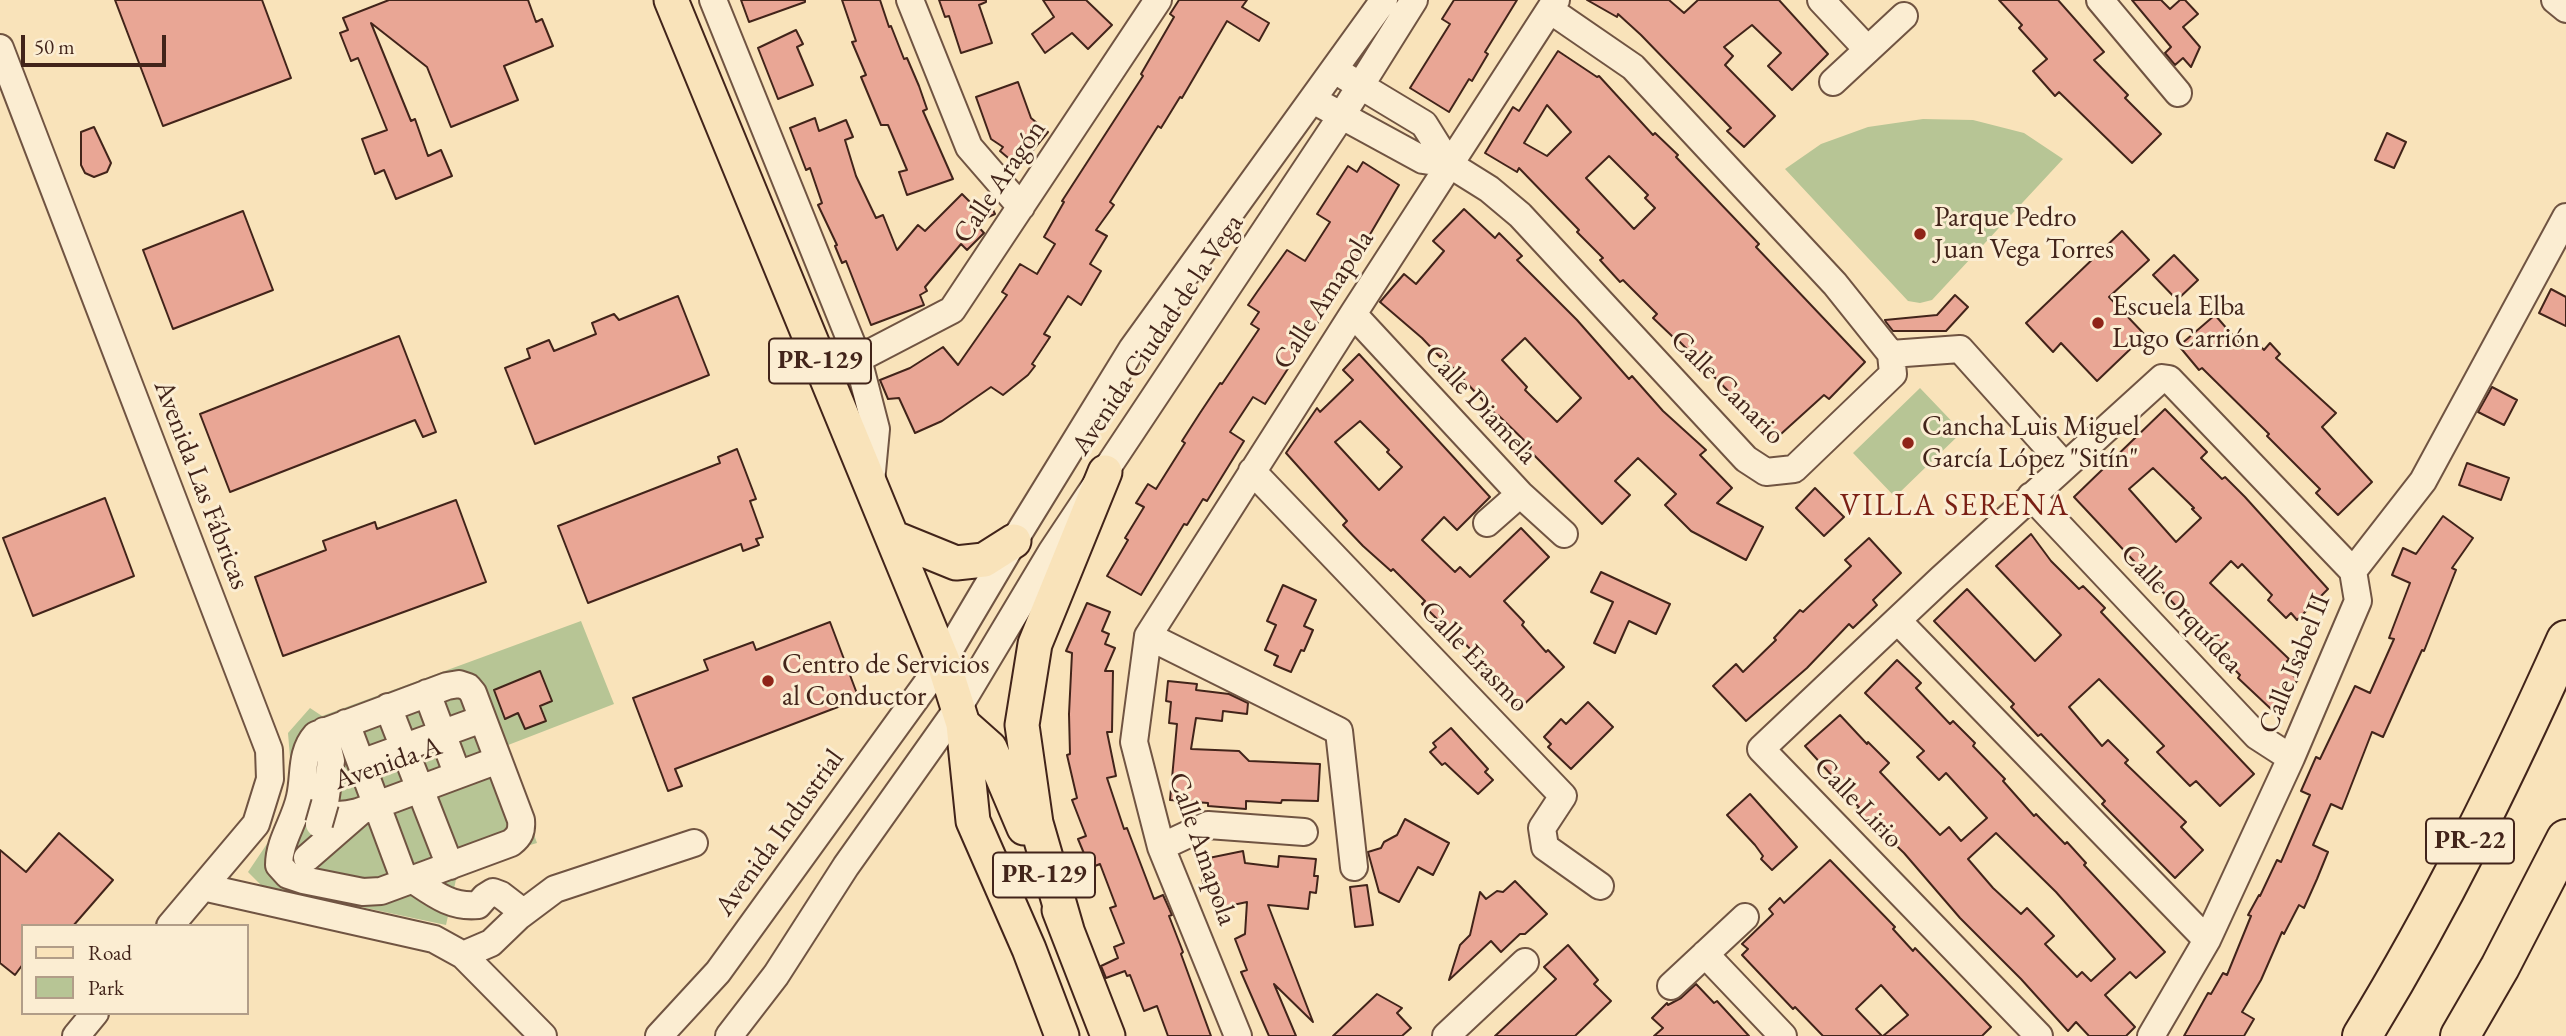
<!DOCTYPE html>
<html>
<head>
<meta charset="utf-8">
<style>
	body { margin:0 }
	#map { position:relative; width:2566px; height:1036px; overflow:hidden; background:#f9e3ba; font-family:"EB Garamond",serif }
	canvas { display:block }
	.legend { position:absolute; left:21px; top:924px; width:228px; height:91px; box-sizing:border-box; background:#fbedd2; border:2px solid #b19d88; margin:0; padding:9px 12px; list-style:none; font-size:21px; color:#42241a }
	.legend li { display:flex; align-items:center; gap:14px; height:35px }
	.legend b { width:35px; border:2px solid #b19d88 }
	.scale { position:absolute; left:21px; top:35px; width:145px; height:32px; box-sizing:border-box; border:4px solid #42241a; border-top:0; padding-left:9px; font-size:21px; line-height:24px; white-space:nowrap; color:#42241a; -webkit-text-stroke:5px #fbedd2; paint-order:stroke }
</style>
</head>
<body>
<div id="map">
<canvas width="2566" height="1036"></canvas>
<ul class="legend">
<li><b style="height:9px;background:#f9e3ba"></b>Road</li>
<li><b style="height:19px;background:#b7c595"></b>Park</li>
</ul>
<div class="scale">50 m</div>
</div>
<script>
const context = document.querySelector('canvas').getContext('2d');
context.lineJoin = 'round';
function paint(path, color) {
  context.fillStyle = color;
  context.fill(path, 'evenodd');
}
function stroke(path, color, width, dash) {
  context.strokeStyle = color;
  context.lineWidth = width;
  context.lineCap = dash ? 'butt' : 'round';
  context.setLineDash(dash || []);
  context.stroke(path);
}
function write(font, color, halo, rows, align = 'center') {
  context.font = font + ' "EB Garamond",serif';
  context.lineWidth = 6;
  context.setLineDash([]);
  context.textBaseline = 'middle';
  context.strokeStyle = halo;
  context.fillStyle = color;
  for (const [text, x, y, turn = 0] of rows) {
    context.save();
    context.translate(x, y);
    context.rotate((+turn || 0) * Math.PI / 180);
    context.textAlign = isNaN(turn) ? turn : align;
    if (halo) context.strokeText(text, 0, 0);
    context.fillText(text, 0, 0);
    context.restore();
  }
}
paint(new Path2D(`
	M1923,119L1973,120L2024,133L2063,159L1932,300L1920,303L1908,301L1785,169L1821,144L1868,127Z
	M1920,388L1962,432L1895,497L1853,453Z
	M581,621L614,704L503,747L537,843L459,866L446,925L262,886L248,872L277,829L292,782L288,733L310,708L322,716Z`), '#b7c595');
const building = new Path2D(`
	M115,0H262L291,78L163,126Z
	M389,0H528L536,22L542,19L553,46L504,66L518,100L451,127L427,67L371,23L411,121L415,119L428,156L441,150L452,176L396,199L384,170L375,174L362,139L387,130L358,58L351,61L340,33L348,30L343,18Z
	M741,0H805V2L749,22Z
	M842,0H880L889,27L891,26L904,59L907,58L919,86L927,109L923,111L953,179L907,195L899,172L907,170L888,125H881L861,77L866,75L852,42L856,41Z
	M939,0H986V2L979,5L992,43L961,53L949,16L945,17Z
	M1043,0H1086L1112,25L1088,49L1072,33L1045,53L1032,34L1054,17Z
	M1179,0H1247L1242,7L1269,23L1259,41L1227,21L1182,98L1180,97L1161,128L1158,126L1110,202L1114,205L1096,230L1107,236L1090,264L1101,271L1081,305L1068,296L1044,334L1050,337L1032,364L1035,366L1028,375L1003,395L991,387L942,421L915,433L899,398L888,399L880,380L910,368L943,347L958,365L1007,295L1002,292L1020,264L1037,274L1055,244L1044,237L1064,202L1062,201L1143,76L1141,74L1174,17L1170,14Z
	M1454,0H1517L1485,52L1488,54L1472,81L1469,79L1449,112L1410,88L1450,24L1442,19Z
	M1587,0H1669L1684,13L1698,0H1779L1828,54L1792,90L1768,66L1781,53L1752,25L1724,47L1733,56L1725,65L1775,116L1744,147L1727,131L1731,128L1641,35L1618,14L1617,17Z
	M1999,0H2058L2104,52L2094,60L2128,95L2125,98L2161,134L2132,163L2059,92L2055,96L2033,71L2047,59L2019,28L2022,25Z
	M2132,0H2161L2170,9L2180,0H2185L2198,14L2183,27L2200,47L2191,67L2183,58L2175,65L2165,53L2171,47Z
	M796,30L803,44L797,47L813,85L778,99L758,48Z
	M1558,51L1597,77L1599,76L1653,135L1655,133L1678,155L1676,157L1759,244L1756,247L1865,362L1829,399L1824,395L1771,443L1732,399L1734,397L1674,336L1673,337L1653,318L1657,314L1623,280L1620,282L1600,260L1603,258L1577,232L1579,230L1519,168L1517,172L1485,153L1513,107L1519,111ZM1547,105L1571,132L1547,156L1524,143ZM1609,156L1648,195L1645,198L1655,208L1634,229L1586,178Z
	M1018,82L1031,118L1048,132L1019,167L1000,151L1003,147L991,139L976,97Z
	M815,118L819,131L846,120L853,137L845,140L856,176L876,218L883,215L897,250L918,225L925,231L962,194L974,206L988,199L995,214L975,223L984,233L967,250L961,244L925,287L927,291L920,295L924,305L871,325L846,261L842,263L835,246L837,245L818,205L822,203L810,168L806,170L790,128Z
	M94,127L111,163L107,172L94,177L85,173L81,165V132Z
	M2387,133L2406,142L2394,168L2375,160Z
	M1363,162L1399,185L1345,277L1340,274L1320,306L1326,310L1265,404L1253,397L1230,432L1244,441L1207,501L1203,499L1187,525L1184,524L1141,595L1107,576L1128,540L1125,538L1144,507L1136,503L1148,484L1156,489L1185,443L1182,441L1200,413L1220,383L1222,384L1259,329L1251,324L1259,312L1248,305L1257,292L1287,250L1305,261L1330,222L1317,214L1348,166L1357,172Z
	M1464,209L1495,238L1499,233L1522,256L1517,260L1577,320L1629,379L1632,376L1663,411L1706,450L1700,455L1732,488L1717,503L1763,527L1746,560L1691,531L1665,505L1676,494L1638,458L1615,481L1630,495L1602,524L1529,450L1531,447L1498,415L1497,416L1442,356L1440,357L1422,338L1380,302L1404,274L1416,284L1444,251L1433,241ZM1525,338L1581,398L1557,422L1525,390L1527,387L1502,360Z
	M243,211L273,290L173,329L143,250Z
	M2122,231L2149,260L2109,297L2145,335L2097,381L2061,343L2053,352L2026,323Z
	M2174,255L2198,280L2177,300L2153,275Z
	M2551,289L2566,297V326L2539,313Z
	M1955,295L1968,307L1946,331H1893L1886,322L1885,320L1937,315Z
	M678,296L709,375L535,444L505,368L530,358L527,349L549,340L554,351L596,334L592,323L614,314L619,320Z
	M2215,315L2241,345L2250,336L2264,350L2270,343L2280,354L2276,358L2336,413L2322,427L2372,482L2338,515L2316,493L2320,489L2267,436L2269,434L2202,368L2199,370L2179,346Z
	M399,336L436,432L423,437L415,420L230,492L200,414Z
	M1359,354L1490,497L1457,530L1444,517L1422,540L1455,572L1460,567L1470,577L1521,528L1549,557L1504,601L1524,622L1522,625L1546,652L1548,650L1564,667L1519,709L1473,658L1476,655L1446,624L1444,626L1422,604L1425,601L1393,569L1391,571L1363,546L1343,525L1347,521L1286,453L1317,408L1320,412L1353,380L1343,370ZM1360,421L1389,450L1387,452L1402,467L1379,490L1335,442Z
	M2492,387L2517,400L2504,425L2478,412Z
	M2165,409L2207,452L2201,458L2222,479L2225,477L2245,497L2328,589L2297,620L2291,613L2286,618L2268,600L2272,595L2242,564L2238,568L2231,561L2210,583L2289,659L2283,666L2298,680L2271,709L2238,678L2240,675L2216,651L2219,648L2190,621L2074,497ZM2153,468L2194,508L2192,509L2201,518L2176,542L2129,489Z
	M737,449L756,499L750,501L763,537L756,539L759,545L743,551L741,544L588,603L558,526L720,463L718,457Z
	M2467,463L2509,478L2501,500L2459,485Z
	M1815,488L1844,517L1824,536L1796,508Z
	M105,498L134,576L33,616L3,538Z
	M456,500L486,582L283,656L255,577L326,550L323,541L375,522L377,529Z
	M2443,516L2473,538L2452,568L2456,570L2424,651L2422,650L2383,737L2372,732L2342,809L2331,804L2313,845L2328,852L2317,879L2304,908L2299,905L2284,934L2282,932L2261,980L2242,1012L2254,1019L2244,1036H2184L2208,993L2211,994L2223,973L2227,975L2251,916L2248,915L2259,895L2260,896L2277,860L2281,862L2310,795L2301,791L2316,757L2320,759L2355,686L2370,693L2394,639L2389,638L2410,583L2392,575L2403,548L2416,554Z
	M2031,534L2051,561L2079,589L2083,586L2105,608L2101,612L2254,774L2220,806L2196,781L2190,786L2157,752L2164,746L2099,679L2069,707L2102,746L2108,740L2128,760L2125,763L2186,822L2181,827L2203,850L2175,878L2102,804L2105,801L2041,734L2038,736L2011,707L2014,704L1934,621L1967,589L2035,661L2061,635L1996,566Z
	M1869,538L1901,573L1873,600L1877,605L1853,628L1849,624L1807,668L1746,721L1713,686L1736,664L1743,672L1776,640L1774,638L1800,610L1803,612L1851,566L1845,560Z
	M1601,572L1670,604L1656,634L1629,621L1615,653L1594,643L1613,602L1591,592Z
	M1283,585L1316,600L1304,626L1313,630L1304,651L1301,650L1291,672L1274,665L1278,656L1265,650L1276,625L1267,621Z
	M1087,603L1110,612L1102,631L1109,634L1105,644L1115,648L1105,671H1113L1112,732H1107L1116,776L1107,778L1124,829L1127,828L1154,899L1163,895L1172,915L1169,916L1183,952L1181,954L1211,1036H1168L1157,1006L1144,1011L1130,975L1127,976L1125,971L1106,978L1101,966L1118,958L1114,947L1124,943L1110,908L1116,906L1100,864L1090,868L1078,839L1086,836L1072,800L1077,798L1067,755L1070,754L1069,714L1072,653L1066,651Z
	M830,622L859,699L675,769L682,786L668,791L633,698L708,670L704,660L753,642L756,650Z
	M1897,660L1921,683L1916,688L1950,724L1953,721L1975,743L1973,746L2005,779L2003,781L2034,816L2036,814L2065,844L2067,842L2086,863L2084,865L2165,952L2136,978L2130,972L2105,995L2135,1027L2126,1036H2089L2076,1022L2068,1031L2021,979L1960,918L1904,853L1876,826L1873,830L1855,811L1859,807L1831,780L1834,778L1805,746L1840,715L1867,744L1868,742L1889,763L1880,772L1940,835L1949,827L1961,841L1987,818L1946,773L1939,780L1917,757L1924,751L1865,693ZM1996,833L2056,892L2115,959L2091,981L2082,972L2077,977L2045,944L2054,936L2027,908L2021,914L1993,888L1968,859Z
	M540,671L552,701L540,706L546,721L525,729L518,713L505,719L494,690Z
	M1168,681L1197,684L1196,690L1229,694L1248,703L1247,714L1223,711L1222,721L1196,718L1191,749L1239,751L1249,761L1320,764L1318,801L1282,800L1281,803L1246,801V809L1208,806V803L1170,800L1177,724L1169,723L1171,702L1166,701Z
	M1588,702L1613,727L1571,769L1548,747L1551,744L1544,737L1561,719L1566,724Z
	M1451,728L1488,769L1485,772L1493,780L1478,794L1445,763L1442,765L1430,752L1436,747L1433,743Z
	M1750,794L1797,847L1772,870L1761,859L1763,856L1755,845L1727,815Z
	M1405,819L1449,843L1433,875L1418,867L1399,902L1379,892L1368,852L1381,848L1384,842L1397,835Z
	M59,833L113,880L73,926H23V964L15,975L0,963V850L26,872Z
	M1243,851L1245,863L1278,867L1279,856L1316,859L1314,876H1318L1316,893L1310,892L1308,909L1268,905L1313,1022L1274,984L1296,1036H1269L1241,972L1247,970L1235,939L1245,934L1247,902L1219,908L1214,881L1203,883L1199,860Z
	M1830,860L1895,927L1893,929L1913,951L1915,948L1991,1027L1982,1036H1883L1908,1015L1881,985L1856,1009L1882,1036H1823L1795,1007L1793,1009L1742,955L1748,949L1742,944L1773,914L1769,909L1780,898L1784,903Z
	M1515,881L1547,914L1525,934H1520L1501,952L1491,941L1449,980L1460,945L1470,935L1480,892L1486,899L1497,891L1503,892Z
	M1367,885L1373,925L1355,927L1350,887Z
	M1568,945L1598,980L1594,984L1611,1001L1575,1036H1495L1556,979L1544,967Z
	M1696,984L1714,1003L1717,1001L1749,1036H1654L1663,1028L1652,1018L1667,1003L1668,1005L1681,998Z
	M1377,994L1402,1008L1397,1013L1411,1028L1402,1036H1333Z`);
paint(building, '#e9a695');
stroke(building, '#42241a', 2);
const minor = new Path2D(`
	M713,0L858,359L876,429L871,482
	M910,0L969,147L1021,207
	M1821,0L1867,49
	M2100,0L2178,93
	M2555,0L2566,9
	M0,48L269,750L270,779L256,824L170,926
	M1346,77L1424,124L1449,164
	M1833,82L1904,16
	M1313,100L1423,160L1449,164L1489,189L1520,215L1746,459L1766,472L1794,469L1893,374L1891,354L1835,284L1633,67L1550,10
	M1353,314L1520,494L1564,534
	M1891,354L1960,349L2064,465
	M824,370L858,359L952,310L1158,0
	M1252,471L1563,796L1542,828L1545,847L1600,886
	M2031,496L2257,736L2291,758
	M1487,523L1520,494
	M1898,621L2207,940
	M1148,636L1339,731L1354,867
	M459,684L468,687L473,693L521,820C522,831 520,836 511,843L381,891L363,892L303,880L288,875L279,865C279,841 295,821 300,797C305,775 300,753 316,735L447,686Z
	M427,693L457,773
	M388,707L450,866
	M346,723L405,881
	M324,731L331,761L325,803
	M361,763L482,719
	M301,807C322,814 336,818 358,812L498,760
	M1161,847L1208,825L1304,832
	M307,858L361,811
	M412,879C433,893 451,908 478,905L485,897L493,892L501,895L523,912
	M203,887L434,939L463,955L543,1036
	M1705,954L1783,1036
	M463,955L491,943L519,916L555,889L694,843
	M1671,986L1745,917
	M76,1036L95,1013
	M659,1036L718,972L943,661L1014,541L1132,349L1384,0
	M729,1036L776,975L846,866L958,708L1052,551L1342,115L1414,0
	M1238,1036L1161,847L1134,742L1148,636L1353,314L1556,0
	M1446,1036L1525,962
	M2039,1036L1761,749L1941,579L2162,378L2169,379L2353,571
	M2151,1036L2207,940L2291,758L2358,601L2353,571L2423,481L2566,217`);
const major = new Path2D(`
	M671,0L943,661L963,724L973,821L1029,949L1062,1036
	M892,537L956,563L984,560L1014,541
	M963,724L990,748L1024,828
	M1059,910L1108,1036
	M1067,930L1036,823L1022,725L1035,644L1105,472`);
const highway = new Path2D(`
	M2362,1036C2440,909 2505,776 2566,640
	M2460,1036L2500,967L2566,839`);
stroke(minor, '#705442', 30);
stroke(major, '#42241a', 37);
stroke(highway, '#42241a', 42);
stroke(minor, '#fbedd2', 26);
stroke(major, '#f9e3ba', 33);
stroke(highway, '#f9e3ba', 38);
const minorBridge = new Path2D(`
	M319,824L325,803`);
stroke(minorBridge, '#705442', 30, []);
stroke(minorBridge, '#fbedd2', 26);
for (const [x, y, r, color] of [
	[1920,234,7,"#8f2418"],
	[2098,323,7,"#8f2418"],
	[1908,443,7,"#8f2418"],
	[768,681,7,"#8f2418"]
]) {
  const dot = new Path2D();
  dot.arc(x, y, r, 0, 2 * Math.PI);
  context.fillStyle = color;
  context.fill(dot);
  stroke(dot, '#fbedd2', 2.5);
}
for (const [x, y, w] of [
	[820,361,102],
	[2470,841,88],
	[1044,875,102]
]) {
  const box = new Path2D();
  box.roundRect(x - w / 2, y - 22.5, w, 45, 5);
  context.fillStyle = '#fbedd2';
  context.fill(box);
  stroke(box, '#42241a', 2);
}
write('bold 26px', '#42241a', null, [
	["PR-129",820,361],
	["PR-22",2470,841],
	["PR-129",1044,875]
]);
write('28px', '#42241a', '#fbedd2', [
	["Calle Aragón",1000,182,-56],
	["Calle Amapola",1324,300,-57],
	["Avenida Ciudad de la Vega",1158,335,-56],
	["Calle Canario",1727,388,45],
	["Calle Diamela",1480,405,47],
	["Avenida Las Fábricas",201,485,69],
	["Calle Orquídea",2181,609,47],
	["Calle Erasmo",1474,657,46],
	["Calle Isabel II",2295,664,-68],
	["Avenida A",388,764,-19],
	["Calle Lirio",1858,803,46],
	["Avenida Industrial",780,833,-54],
	["Calle Amapola",1202,849,71]
]);
write('28px', '#42241a', '#fbedd2', [
	["Parque Pedro",1934,218],
	["Juan Vega Torres",1934,250],
	["Escuela Elba",2112,307],
	["Lugo Carrión",2112,339],
	["Cancha Luis Miguel",1922,427],
	["García López \"Sitín\"",1922,459],
	["Centro de Servicios",782,665],
	["al Conductor",782,697]
], 'left');
context.letterSpacing = '2px';
write('30px', '#7a1f14', '#fbedd2', [
	["VILLA SERENA",1955,507]
]);
context.letterSpacing = '0px';
</script>
</body>
</html>
